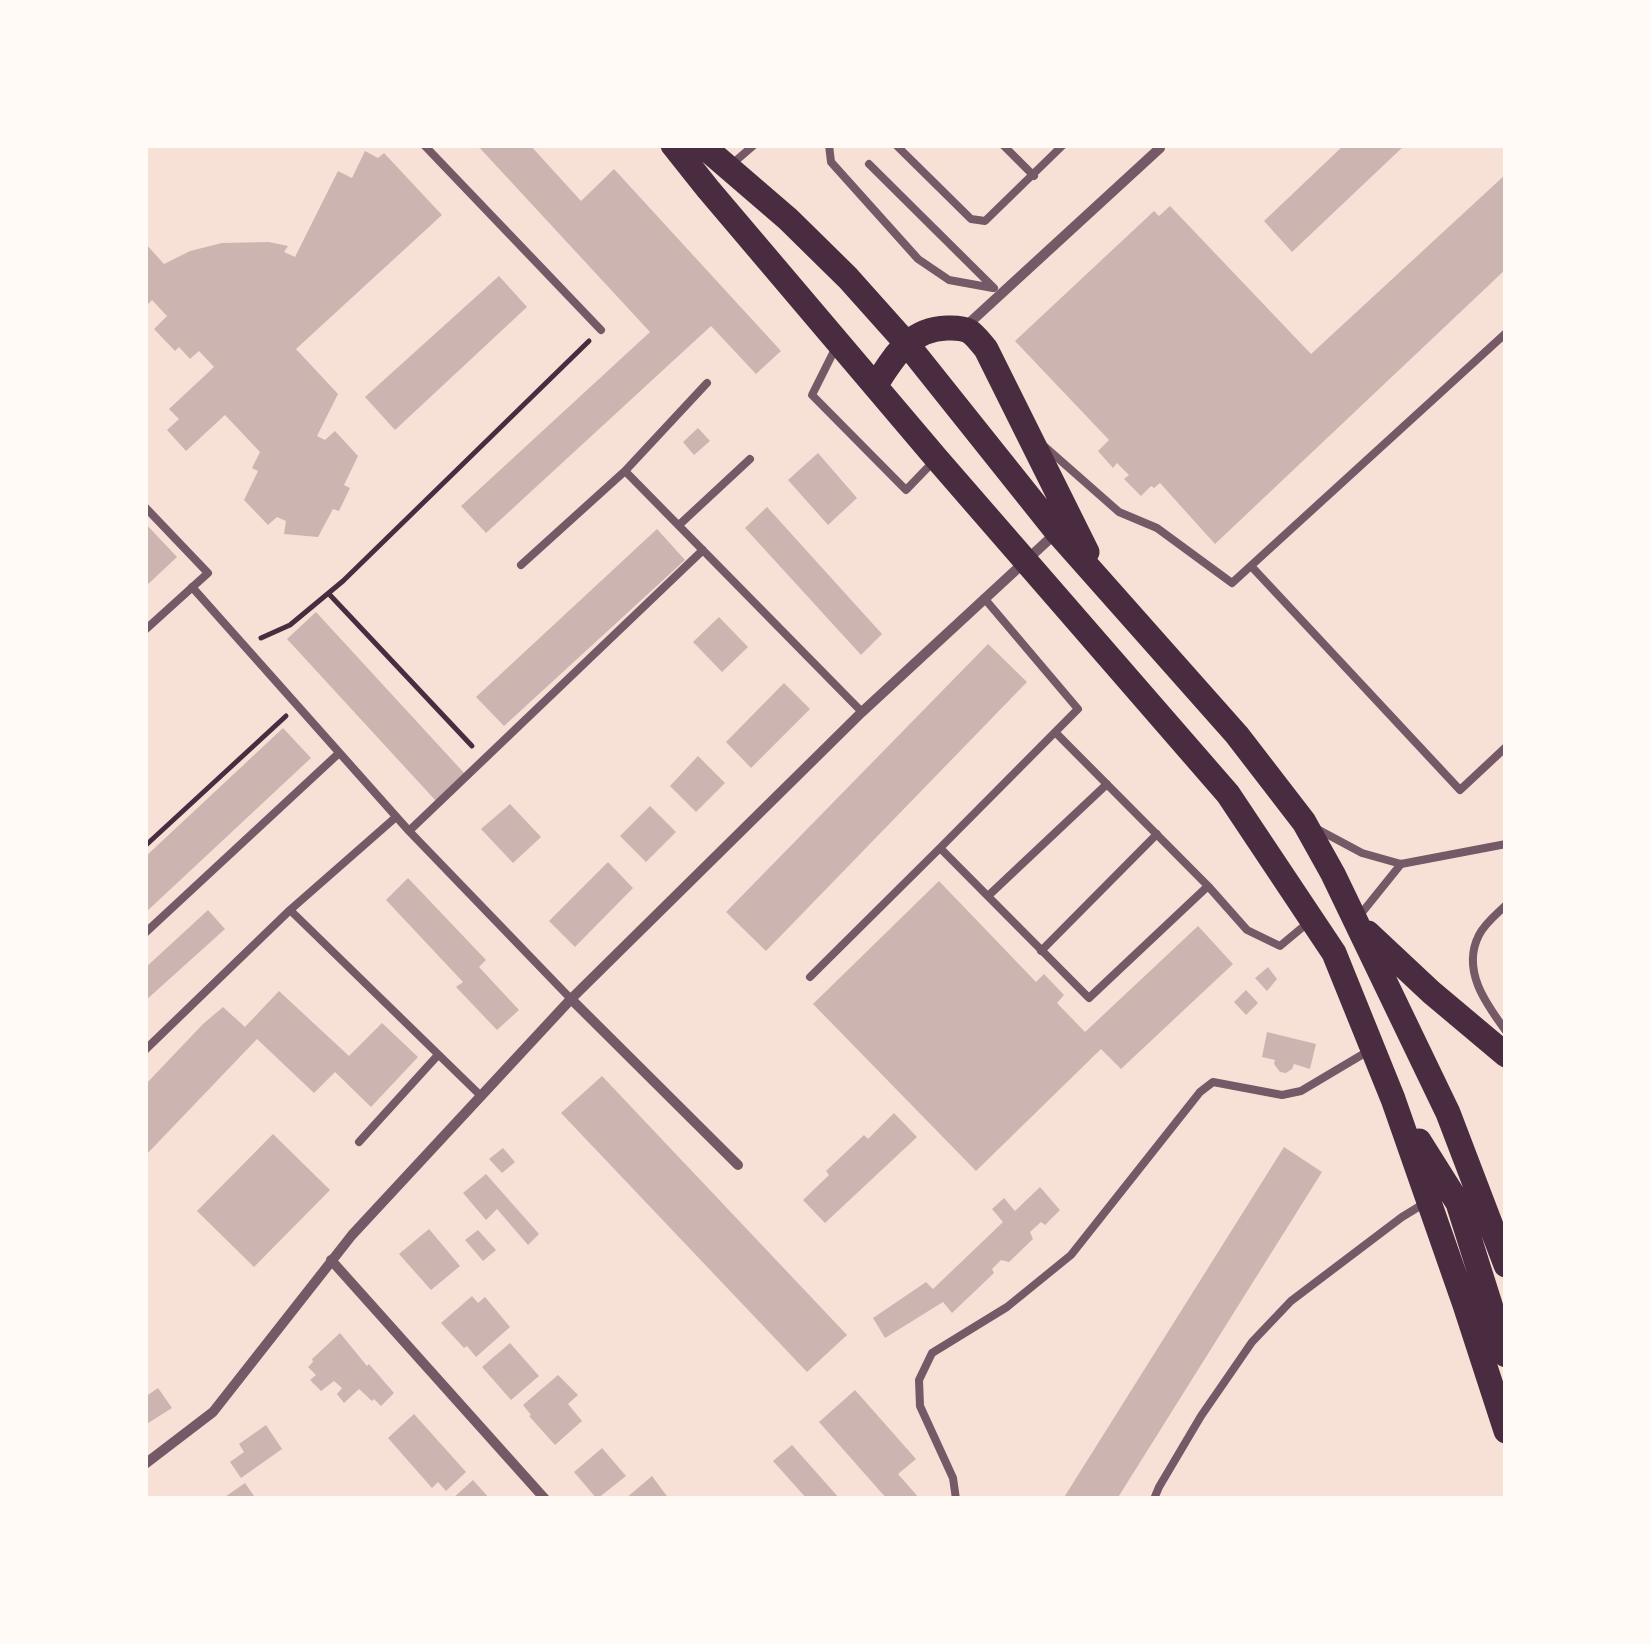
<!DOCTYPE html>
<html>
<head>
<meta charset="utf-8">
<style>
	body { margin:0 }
	#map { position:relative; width:1651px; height:1644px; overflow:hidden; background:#f7e1d7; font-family:Quicksand,sans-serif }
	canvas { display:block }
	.frame { position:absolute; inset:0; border:148px solid #fffaf5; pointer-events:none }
</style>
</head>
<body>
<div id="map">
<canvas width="1651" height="1644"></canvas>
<div class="frame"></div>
</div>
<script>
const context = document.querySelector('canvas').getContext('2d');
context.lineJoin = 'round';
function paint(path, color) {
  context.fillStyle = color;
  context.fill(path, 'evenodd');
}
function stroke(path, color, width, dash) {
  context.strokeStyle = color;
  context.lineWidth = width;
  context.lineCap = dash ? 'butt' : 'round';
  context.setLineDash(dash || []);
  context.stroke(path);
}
paint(new Path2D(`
	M477,145H530L581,201L614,169L781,351L756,374L711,326L486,533L461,506L650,332Z
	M1344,145H1405L1292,252L1264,221Z
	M365,151L378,158L384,153L442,215L296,349L338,394L317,436L325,440L335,431L358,456L344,485L350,488L339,511L333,509L318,537L284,534L286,521L277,517L268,525L244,500L258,471L252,468L260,452L225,415L186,451L167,430L179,419L169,409L214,367L199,351L190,359L179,347L175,351L154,329L167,316L152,300L145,307V243L164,264L190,251L222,243L269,242L288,246L284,252L295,257L338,171L352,178Z
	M1506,174V269L1215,544L1160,483L1154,488L1151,486L1141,496L1124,479L1129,475L1117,463L1113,468L1098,451L1109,440L1015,341L1154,211L1159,216L1170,206L1311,354Z
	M499,276L527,307L395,430L365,397Z
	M698,428L710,441L694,455L683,442Z
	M818,453L857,498L828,525L788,480Z
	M767,507L882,634L861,655L745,528Z
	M145,523L177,557L145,587Z
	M657,529L685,560L504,726L476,697Z
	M316,612L465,774L436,801L287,639Z
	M719,617L748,647L722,672L693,642Z
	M988,644L1027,682L766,951L726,912Z
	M784,683L810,709L751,768L726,742Z
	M283,728L311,758L145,913V857Z
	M698,756L725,783L696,812L670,786Z
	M510,804L541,837L513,863L481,829Z
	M650,806L676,832L646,862L620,836Z
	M608,862L633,888L575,947L549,921Z
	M408,878L486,960L479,967L519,1010L497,1030L456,987L463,982L386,900Z
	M939,881L1036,982L1044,974L1064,995L1057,1003L1085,1032L1198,926L1233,964L1121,1069L1101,1049L976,1171L813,1004Z
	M208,910L225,929L145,1001V968Z
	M1268,967L1277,979L1267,991L1255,978Z
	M1246,990L1258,1003L1246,1015L1234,1002Z
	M279,991L349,1056L382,1023L418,1057L371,1107L335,1072L314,1093L257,1039L145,1156V1085L203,1024L223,1007L245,1027Z
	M1267,1032L1316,1044L1310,1069L1294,1064L1292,1069L1286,1073L1280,1072L1274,1064L1275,1060L1262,1057Z
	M602,1076L847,1335L807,1372L561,1113Z
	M894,1113L917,1137L825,1223L803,1200L829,1175L826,1171L864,1135L868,1139Z
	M273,1134L330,1190L254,1267L197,1211Z
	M1284,1147L1322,1172L1117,1499H1063Z
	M503,1148L515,1162L502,1173L489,1159Z
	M486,1174L539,1234L528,1245L497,1209L486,1220L463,1193Z
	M1040,1187L1060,1210L1045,1225L1041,1222L1030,1232L1033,1239L1009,1262L1001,1260L992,1269L994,1273L952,1313L943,1302L885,1338L873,1318L926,1282L933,1289L1003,1222L992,1209L1004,1198L1015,1211Z
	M429,1229L460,1266L431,1290L399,1254Z
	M478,1230L496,1250L483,1261L465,1240Z
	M472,1296L478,1303L485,1297L510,1327L476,1357L467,1346L464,1348L441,1323Z
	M340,1333L367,1366L369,1364L394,1393L381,1406L374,1399L372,1401L359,1389L344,1403L337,1394L342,1388L334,1381L321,1391L310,1380L316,1375L308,1367L313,1362L312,1359Z
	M510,1343L539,1376L511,1400L482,1367Z
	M558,1375L578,1395L568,1404L582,1421L555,1445L529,1416L531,1415L523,1405Z
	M158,1388L172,1408L145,1425V1397Z
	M855,1390L916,1459L898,1474L920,1499H887L819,1422Z
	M414,1414L466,1472L446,1491L438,1482L432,1488L388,1438Z
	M266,1425L282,1449L241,1478L230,1462L244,1452L239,1444Z
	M792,1445L840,1499H807L773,1461Z
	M602,1448L626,1476L597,1499L574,1472Z
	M652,1476L669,1499H625Z
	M473,1480L490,1499H452Z
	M245,1483L256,1499H222Z`), '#ccb4b1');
stroke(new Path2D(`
	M329,594L472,746
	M261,638L290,625L343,581L589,341
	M145,846L286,716`), '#4a2c40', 5);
stroke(new Path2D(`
	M424,145L601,330
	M829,145L831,162L918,259L949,280L993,288
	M896,145L971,219L985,221L1063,145
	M1003,145L1034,176
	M732,164L754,145
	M869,164L994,288
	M836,347L812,395L906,490L933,462
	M1044,446L1119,512L1157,528L1232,583L1506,333
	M625,471L862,712
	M145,507L208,573L145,630
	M679,525L750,459
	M521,565L625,471L707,383
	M1251,566L1460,790L1506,747
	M192,587L409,831L571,999
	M984,598L1078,709L940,848L1089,998L1208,886
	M1055,732L1208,886L1247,930L1280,946L1310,921
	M1319,830L1362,853L1401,864L1506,844
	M409,831L703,550
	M988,896L1107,784
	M1506,905C1497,914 1485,923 1479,935C1461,970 1486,1004 1506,1031
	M290,910L481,1096
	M1360,915L1401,864
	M145,933L338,754
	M1041,951L1157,834
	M810,977L940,848
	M145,1050L290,910L396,817
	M359,1142L438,1055
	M956,1499L953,1478L920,1406L919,1380L932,1353L1007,1307L1071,1255L1200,1092L1213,1082L1282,1095L1301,1091L1370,1050
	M1154,1499L1159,1487L1201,1416L1252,1342L1291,1301L1402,1217L1425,1203`), '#755966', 8);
stroke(new Path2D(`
	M965,327L1160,148
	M571,999L738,1165
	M331,1260L545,1499
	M145,1464L213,1412L352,1235L571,999L862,712L1057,532`), '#755966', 10);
stroke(new Path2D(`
	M673,145L708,189L937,459L1228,794L1334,953L1393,1099L1465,1305L1506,1431
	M702,145L788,219L848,278L907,344L1057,532L1237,735L1304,822L1333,874L1448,1113L1506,1265
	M875,386C894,357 909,329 947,328C970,327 972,332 986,349L1087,552
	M1368,933L1431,992L1506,1055
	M1419,1141L1458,1203L1506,1355`), '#4a2c40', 25);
</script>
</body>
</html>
